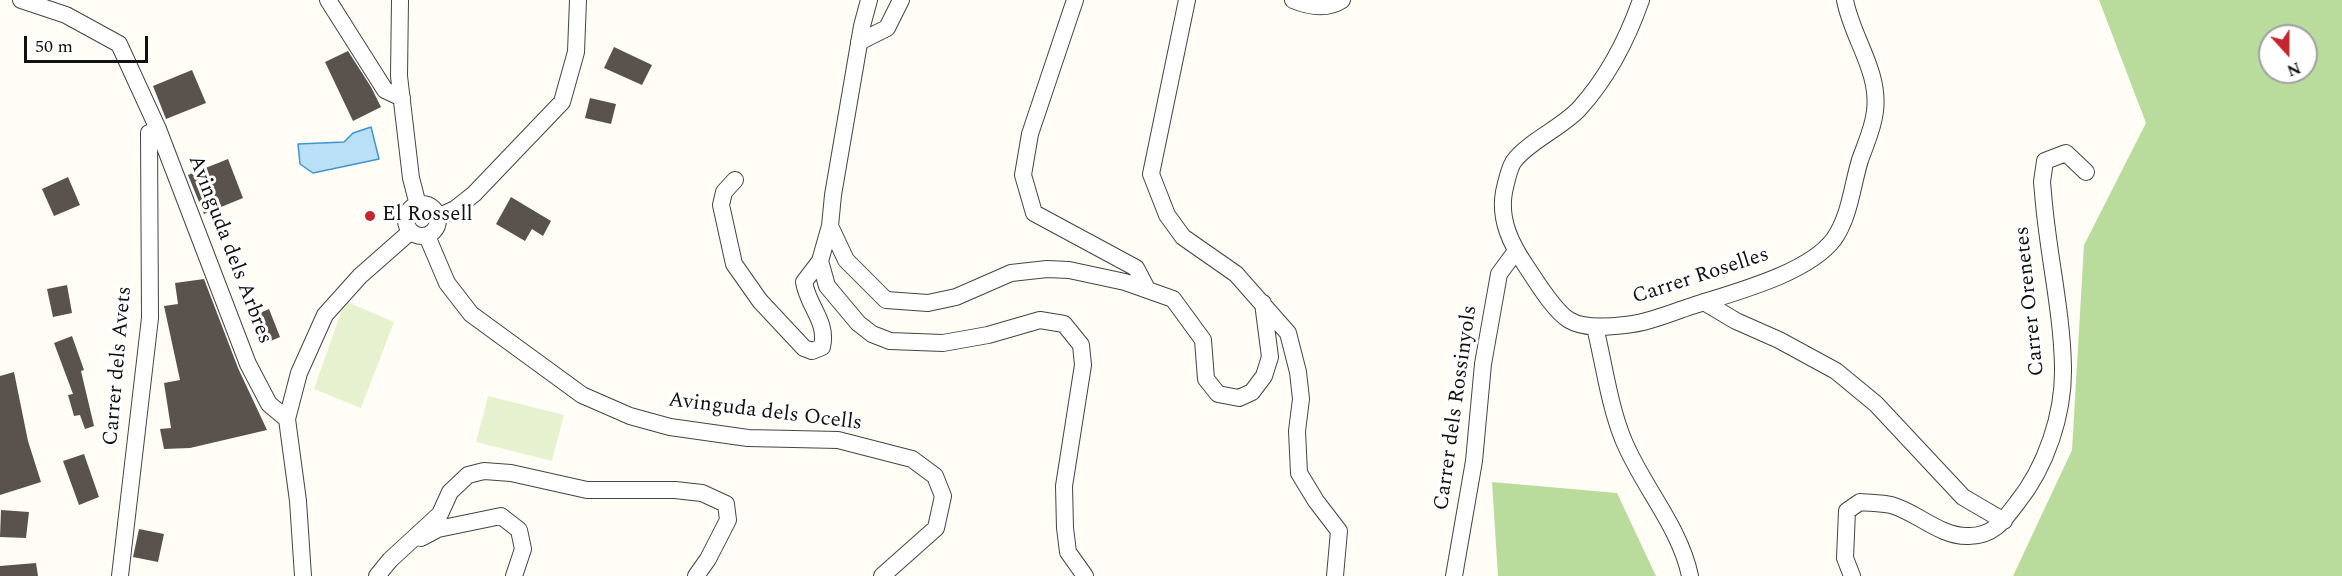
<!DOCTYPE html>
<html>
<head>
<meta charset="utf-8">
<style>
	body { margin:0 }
	#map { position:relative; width:2342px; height:576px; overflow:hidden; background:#fffdf5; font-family:Spectral,serif }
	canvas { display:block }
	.north { position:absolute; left:2258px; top:24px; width:60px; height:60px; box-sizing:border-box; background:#fff; border:2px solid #a0a0a0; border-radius:50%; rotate:159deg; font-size:16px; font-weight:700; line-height:24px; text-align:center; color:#111 }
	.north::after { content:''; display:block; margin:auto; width:21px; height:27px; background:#c4262e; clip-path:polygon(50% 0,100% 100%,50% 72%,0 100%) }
	.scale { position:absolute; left:24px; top:36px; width:124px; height:27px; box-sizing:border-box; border:3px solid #111; border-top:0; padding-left:8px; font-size:18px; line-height:21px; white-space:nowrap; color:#111; -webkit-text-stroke:4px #fff; paint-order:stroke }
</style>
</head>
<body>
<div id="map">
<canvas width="2342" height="576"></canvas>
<div class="north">N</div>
<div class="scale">50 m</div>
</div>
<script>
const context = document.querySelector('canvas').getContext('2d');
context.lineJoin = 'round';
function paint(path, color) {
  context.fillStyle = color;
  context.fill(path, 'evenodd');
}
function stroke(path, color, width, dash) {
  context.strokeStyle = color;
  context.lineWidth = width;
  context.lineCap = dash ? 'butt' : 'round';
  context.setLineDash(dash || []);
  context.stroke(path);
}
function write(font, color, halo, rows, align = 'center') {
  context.font = font + ' Spectral,serif';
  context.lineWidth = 6;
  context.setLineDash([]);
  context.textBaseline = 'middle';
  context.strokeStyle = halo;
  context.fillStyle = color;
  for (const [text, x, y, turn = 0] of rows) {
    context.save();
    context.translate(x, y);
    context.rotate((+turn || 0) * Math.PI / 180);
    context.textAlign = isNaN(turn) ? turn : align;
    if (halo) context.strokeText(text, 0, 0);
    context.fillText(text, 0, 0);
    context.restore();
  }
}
paint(new Path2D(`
	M2099,0H2342V576H2013L2072,450L2084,245L2146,123ZM2270,36H2306V72H2270Z
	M1492,482L1617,493L1656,576H1498Z`), '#b9dc9c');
paint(new Path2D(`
	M345,301L394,322L361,408L314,389Z
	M488,396L564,415L552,461L476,442Z`), '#e6f2cf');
const water = new Path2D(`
	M371,127L379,159L313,173L300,164L298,144L344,142L353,133Z`);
paint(water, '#b9e0f7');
stroke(water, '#3f96cf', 1.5);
paint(new Path2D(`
	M614,47L652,65L642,85L604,68Z
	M348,51L371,87L381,107L353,121L325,62Z
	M192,70L206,103L166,119L153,86Z
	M590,98L616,104L611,124L585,118Z
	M228,159L243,198L204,214L188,175Z
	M68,177L80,205L54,216L42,189Z
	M511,197L551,221L543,236L532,229L525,241L496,224Z
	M204,279L238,368L267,430L190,448L164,449L160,429L171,428L164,383L180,380L164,306L178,304L175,283Z
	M67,285L72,313L53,317L47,289Z
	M269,309L280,337L266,343L255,315Z
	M72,336L84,370L81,371L94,426L85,429L80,415L74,416L68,395L73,394L54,343Z
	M14,372L28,441L41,482L0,495V376Z
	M84,454L99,497L79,505L63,461Z
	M1,510L29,512L26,538L0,537Z
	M139,529L164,534L158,562L133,557Z
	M36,563L38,576H0V566Z`), '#5a524d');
const minor = new Path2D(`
	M21,0L66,15L119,44L158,129L248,364L269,404L287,419
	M328,0L385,90L402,98
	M400,0L399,76L411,178L418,205
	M869,0L862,26L833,195L830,226L846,260L886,300L928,303L956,297L1011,273L1047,269L1069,270L1125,282L1173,299L1203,340L1206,379L1218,394L1239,398L1252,392L1264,376L1270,357L1263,303
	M1075,0L1030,134L1023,175L1034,213L1136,268L1147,289
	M1187,0L1151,174L1167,215L1183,237L1236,274L1288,333L1298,372L1301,399L1297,431L1299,473L1316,501L1339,531L1335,576
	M1293,0C1310,7 1327,10 1342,0
	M1641,0C1627,40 1608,77 1579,109C1561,128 1528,142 1514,161C1509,168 1506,183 1504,192C1499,220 1511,244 1526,266C1536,281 1554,311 1569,320C1584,329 1608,327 1625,325C1648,323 1670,313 1692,306C1732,293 1808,274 1834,239C1850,216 1852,186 1860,160C1866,143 1873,129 1875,111C1880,71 1852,38 1845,0
	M859,42L887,28L901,0
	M735,180L724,192L721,205L734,264L760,301L804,348L812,351L822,347C828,321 808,307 804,282L820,261
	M406 220a16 16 0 1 1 32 0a16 16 0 1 1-32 0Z
	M438,217L455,209L474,194L562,102L576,52L578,0
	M830,226L820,261L827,286L858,323L872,334L890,341L943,343L988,335L1040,320L1064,324L1081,345L1083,365L1064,486L1065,528L1068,552L1085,576
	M427,236L447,283L471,314L582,395L630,416L670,427L748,438L838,440L912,459L935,476L943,496L936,528L882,576
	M1704,302L1736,321L1779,340L1836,371L1876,404L1963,497L2004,521
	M1595,327C1604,364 1609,404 1623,439C1642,486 1680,527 1690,576
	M421,538L438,529L501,516L519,530L523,549L514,576
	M120,576L150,318L149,133L158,129
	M303,576L298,501L287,419L299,373L325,315L360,276L410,232
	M377,576L390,560L440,514L450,492L468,475L484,471L511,473L587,490H675L702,493L726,504L728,520L708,559L696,576
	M1454,576L1474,461L1483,364L1499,274L1516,251
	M1852,576L1845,558L1847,511L1860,502C1870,503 1882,503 1891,505C1917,512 1939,536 1967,536C1992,537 2003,522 2017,503C2046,467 2064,414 2063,367C2062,313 2049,258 2044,204L2042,182L2045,161L2066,153L2086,172`);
stroke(minor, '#444', 18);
stroke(minor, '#fff', 16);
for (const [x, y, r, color] of [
	[370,216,6,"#c4262e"]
]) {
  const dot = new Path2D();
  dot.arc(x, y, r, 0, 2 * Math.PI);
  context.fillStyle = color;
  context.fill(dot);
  stroke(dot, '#fff', 2);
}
write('21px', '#111', '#fff', [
	["El Rossell",382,216]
], 'left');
write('21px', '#111', '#fff', [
	["Avinguda dels Arbres",229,250,69],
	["Carrer Roselles",1701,277,-18],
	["Carrer Orenetes",2031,301,-96],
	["Carrer dels Avets",119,366,-85],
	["Carrer dels Rossinyols",1457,408,-82],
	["Avinguda dels Ocells",765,413,7]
]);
</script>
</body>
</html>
